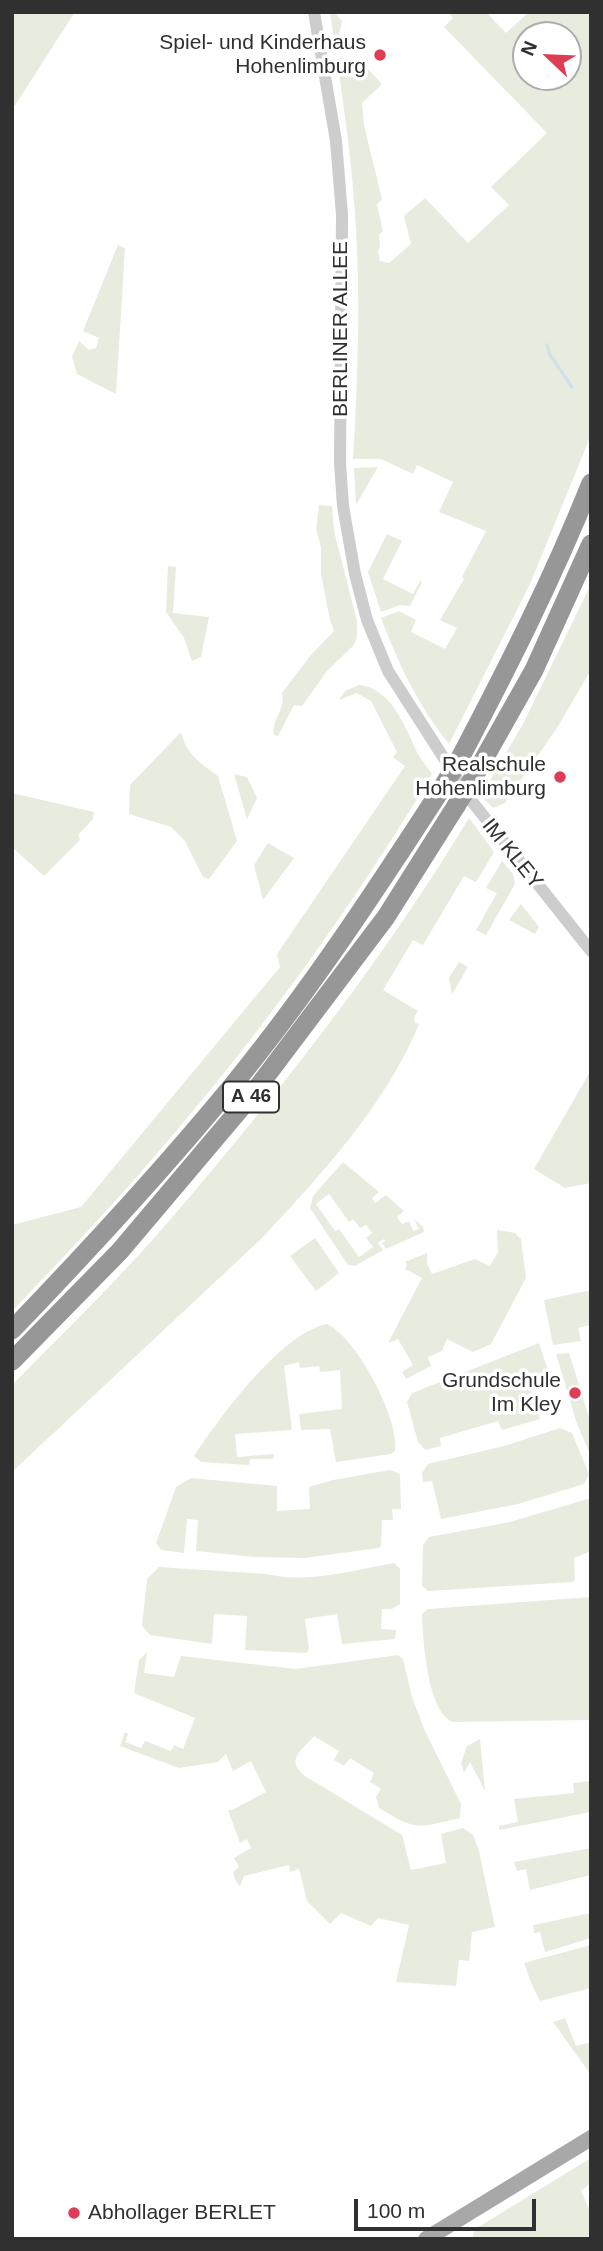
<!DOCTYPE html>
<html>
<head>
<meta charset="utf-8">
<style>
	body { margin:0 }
	#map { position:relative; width:603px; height:2251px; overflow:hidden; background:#fff; font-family:Arial,sans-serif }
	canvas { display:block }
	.frame { position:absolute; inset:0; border:14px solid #303030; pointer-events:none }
	.north { position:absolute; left:512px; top:21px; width:70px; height:70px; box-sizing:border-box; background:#fff; border:2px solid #acacac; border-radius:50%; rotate:293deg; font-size:19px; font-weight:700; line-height:28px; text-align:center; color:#303030 }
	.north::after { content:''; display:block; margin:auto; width:24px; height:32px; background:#dd3d55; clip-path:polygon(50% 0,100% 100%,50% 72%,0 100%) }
	.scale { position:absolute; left:354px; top:2199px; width:182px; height:32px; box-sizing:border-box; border:4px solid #303030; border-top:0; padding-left:9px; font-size:21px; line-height:24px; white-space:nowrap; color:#303030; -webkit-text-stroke:5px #fff; paint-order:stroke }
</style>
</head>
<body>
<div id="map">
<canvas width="603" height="2251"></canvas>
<div class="frame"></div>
<div class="north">N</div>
<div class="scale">100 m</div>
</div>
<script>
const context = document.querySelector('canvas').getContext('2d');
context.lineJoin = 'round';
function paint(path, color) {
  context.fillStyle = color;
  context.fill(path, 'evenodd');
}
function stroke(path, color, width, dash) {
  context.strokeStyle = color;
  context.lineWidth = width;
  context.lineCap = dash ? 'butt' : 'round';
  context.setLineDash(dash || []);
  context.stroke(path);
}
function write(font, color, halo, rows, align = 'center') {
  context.font = font + ' Arial,sans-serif';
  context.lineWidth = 7;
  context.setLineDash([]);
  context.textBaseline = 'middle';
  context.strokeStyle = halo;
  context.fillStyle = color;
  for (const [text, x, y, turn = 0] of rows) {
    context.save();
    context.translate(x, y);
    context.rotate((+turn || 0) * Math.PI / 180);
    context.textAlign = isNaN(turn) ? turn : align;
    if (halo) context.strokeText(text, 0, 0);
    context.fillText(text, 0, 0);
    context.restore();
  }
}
paint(new Path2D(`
	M12,12H75L12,110Z
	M330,12H334L342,21L337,45H335Z
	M448,12H486L506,33L529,12H591V435L530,584L449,744C418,705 399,665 381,618L399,611L416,620L411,632L445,649L457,628L440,620L464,579L462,577L486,531L439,512L453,482L417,465L413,474L381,459H353C358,377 361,296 355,214C352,165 345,116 338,66L341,56L358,74L366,67L382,84L362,103L364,125L382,199L377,205L383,231L379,235L380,247L378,250L380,261L389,263L411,244L404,216L425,198L468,243L509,205L491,187L547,133L444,27L453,18ZM526,35H568V77H526Z
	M118,245L125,248L116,394L77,374L72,357L79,341L89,350L96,348L99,338L83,331Z
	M378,467L356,505L354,468Z
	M319,505L332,506L334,531L357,621V638L353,646L327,671L302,706L294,705L278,736L274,735C271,719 286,711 282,693L310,656L334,631L330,620L321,574V547L316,530Z
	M387,534L402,541L383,579L413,594L420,581L422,582L410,606L400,605L381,612L368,572Z
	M168,566L176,567L173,613L209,617L201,657L192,661L184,638L166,612Z
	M591,584V670L557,728L505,803L493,808L481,796L523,724Z
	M359,685C390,687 405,726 416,750C419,758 427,766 432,774C342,925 235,1068 117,1199C83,1237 47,1274 12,1311V1225L81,1207L280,967L277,954L405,766L393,757L397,752L371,701L357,693L339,700L345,691Z
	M181,732C186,754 201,764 218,776L237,841L209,879L203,877L185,841L171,827L129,814L130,785Z
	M234,774L247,777L257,798L247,819Z
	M12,793L94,812L93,819L78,835L80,840L44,876L12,847Z
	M469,818L494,852L476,882L464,876L423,945L413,940L383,990L418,1011L414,1017L415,1023L419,1024C385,1106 321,1175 261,1239L12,1472V1385C65,1331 120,1278 169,1221C278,1094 382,962 469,818Z
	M268,843L294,858L263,900L254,865Z
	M502,861L513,874L515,884L486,935L476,930L497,893L486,888Z
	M521,904L539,927L535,934L509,920Z
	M459,962L468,967L452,994L449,978Z
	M591,1070V1183L565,1188L534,1169Z
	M343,1162L379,1192L372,1198L375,1203L386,1195L404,1211L397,1217L402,1224L409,1221L413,1231L419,1229L414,1219L423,1227L424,1232L386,1249L382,1243L385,1241L384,1239L378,1243L383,1250L355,1266L348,1265L310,1208L313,1196ZM329,1194L349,1222L353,1219L360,1228L366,1225L372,1233L366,1238L373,1247L359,1257L339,1229L335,1231L316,1204Z
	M497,1230L515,1233L521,1239L526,1278L491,1344L473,1352L447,1339L442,1351L428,1357L431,1366L406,1379L402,1372L413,1365L398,1339L388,1343L422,1278L405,1269L407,1264L405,1262L427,1253V1263L432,1274L475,1259L490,1266L498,1252Z
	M315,1238L339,1273L316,1291L290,1256Z
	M591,1290V1329L589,1325L578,1328L581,1341L553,1345L544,1300Z
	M327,1324C356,1337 400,1419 395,1451L391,1454L336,1462L330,1429L301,1430L299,1414L342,1409L340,1370L320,1372L319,1366L300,1368L299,1362L284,1366L292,1430L235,1434L237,1457L274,1454L273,1459H250L249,1465L201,1462L194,1456C220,1417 281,1333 327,1324Z
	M539,1343L549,1373L528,1380L540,1419L502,1430L498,1421L440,1438L441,1446L425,1450L418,1442L407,1402L412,1393Z
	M569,1353L591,1423V1456L577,1424L556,1354Z
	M560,1428L572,1433L589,1474L584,1484L518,1504L441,1519L432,1481L423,1482L422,1473L428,1464L504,1446Z
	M390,1470L400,1474L401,1509H392L393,1520H382L381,1546L379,1548L304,1558L255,1557L196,1551L198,1520L187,1519L184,1553L161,1550L156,1543L176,1487L191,1478L277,1486V1511L310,1509L309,1487L333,1480Z
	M591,1498V1551L574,1558L575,1580L572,1582L428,1591L422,1586L423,1545L429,1537L510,1522Z
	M394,1563L400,1569V1604L392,1609H382L381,1629L396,1630L395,1639L342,1644L337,1614L305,1619L309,1649L306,1653L245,1650L247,1616L214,1614L212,1644L150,1635L142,1626L147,1579L159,1567L266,1574C308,1584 353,1570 394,1563Z
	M591,1597V1720L453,1722C427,1712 423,1639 422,1614L428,1609Z
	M147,1652L144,1673L174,1677L181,1656L296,1669L398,1655L403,1659L412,1697L425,1731L461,1804L460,1818C418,1828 416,1831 379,1808L376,1797L381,1789L370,1782L374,1773L350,1758L344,1766L334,1760L339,1751L314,1736C303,1750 284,1759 305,1776L402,1835L411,1870L446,1863L441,1834L463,1828L473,1835L479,1851L495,1927L472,1932L469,1961L459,1960L456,1986L396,1982L409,1925L378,1918L371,1926L341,1913L330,1924L307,1901L299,1869L290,1872L289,1865L244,1876L240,1886L236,1882L233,1872L239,1867L234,1858L251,1848L247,1839L240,1843L228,1810H232L266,1792L251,1761L233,1771L226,1754L218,1762L179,1768L120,1746L125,1732L128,1734L125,1742L141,1748L145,1741L171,1751L174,1745L183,1749L195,1718L134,1693L139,1660Z
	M480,1739L485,1791L470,1762L464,1773L461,1763L467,1746Z
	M591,1781V1812L499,1830V1826L518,1822L514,1799L574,1793L573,1783Z
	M591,1848V1875L530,1890L526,1869L517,1871L514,1862Z
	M591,1913V1938L545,1952L540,1932L534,1933L533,1925Z
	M591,1945V1988L540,2001L532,1985L524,1963Z
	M565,2018L576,2046L591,2042V2075L553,2022Z
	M591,2158V2183L581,2191L591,2213V2239H472L475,2229Z`), '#e7ecdf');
stroke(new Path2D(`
	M547,345L550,355L572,387`), '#cde2eb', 3.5);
stroke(new Path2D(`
	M314,12L336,141L342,215L340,463L343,506L355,574L367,620L388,671L470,799L591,951`), '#cdcdcd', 12);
stroke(new Path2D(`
	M426,2239L591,2138`), '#a8a8a8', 16);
stroke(new Path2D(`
	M459,760C507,669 553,578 591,483
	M472,780L534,670L591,544
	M12,1330C88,1251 162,1171 232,1086C309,992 376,890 442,788
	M12,1361L120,1251L251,1096L386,917L456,806`), '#979797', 19);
stroke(new Path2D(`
	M442,788L459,760
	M456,806L472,780`), '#979797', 19);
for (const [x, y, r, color] of [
	[380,55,7,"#dd3d55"],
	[560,777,7,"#dd3d55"],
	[575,1393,7,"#dd3d55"],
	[74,2213,7,"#dd3d55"]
]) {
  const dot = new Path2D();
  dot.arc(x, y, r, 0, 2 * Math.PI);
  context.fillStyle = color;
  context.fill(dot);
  stroke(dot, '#fff', 2.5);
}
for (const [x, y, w] of [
	[251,1097,56]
]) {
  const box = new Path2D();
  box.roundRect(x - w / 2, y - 15.5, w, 31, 5);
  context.fillStyle = '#fff';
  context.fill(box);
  stroke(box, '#303030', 2);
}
write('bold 19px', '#303030', null, [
	["A 46",251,1097]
]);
write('21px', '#303030', '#fff', [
	["Spiel- und Kinderhaus",366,43],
	["Hohenlimburg",366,67],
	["Realschule",546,765],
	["Hohenlimburg",546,789],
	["Grundschule",561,1381],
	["Im Kley",561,1405],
	["Abhollager BERLET",88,2213,"left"]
], 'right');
write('21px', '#303030', '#fff', [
	["BERLINER ALLEE",341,329,-90],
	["IM KLEY",512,854,51]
]);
</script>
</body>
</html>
